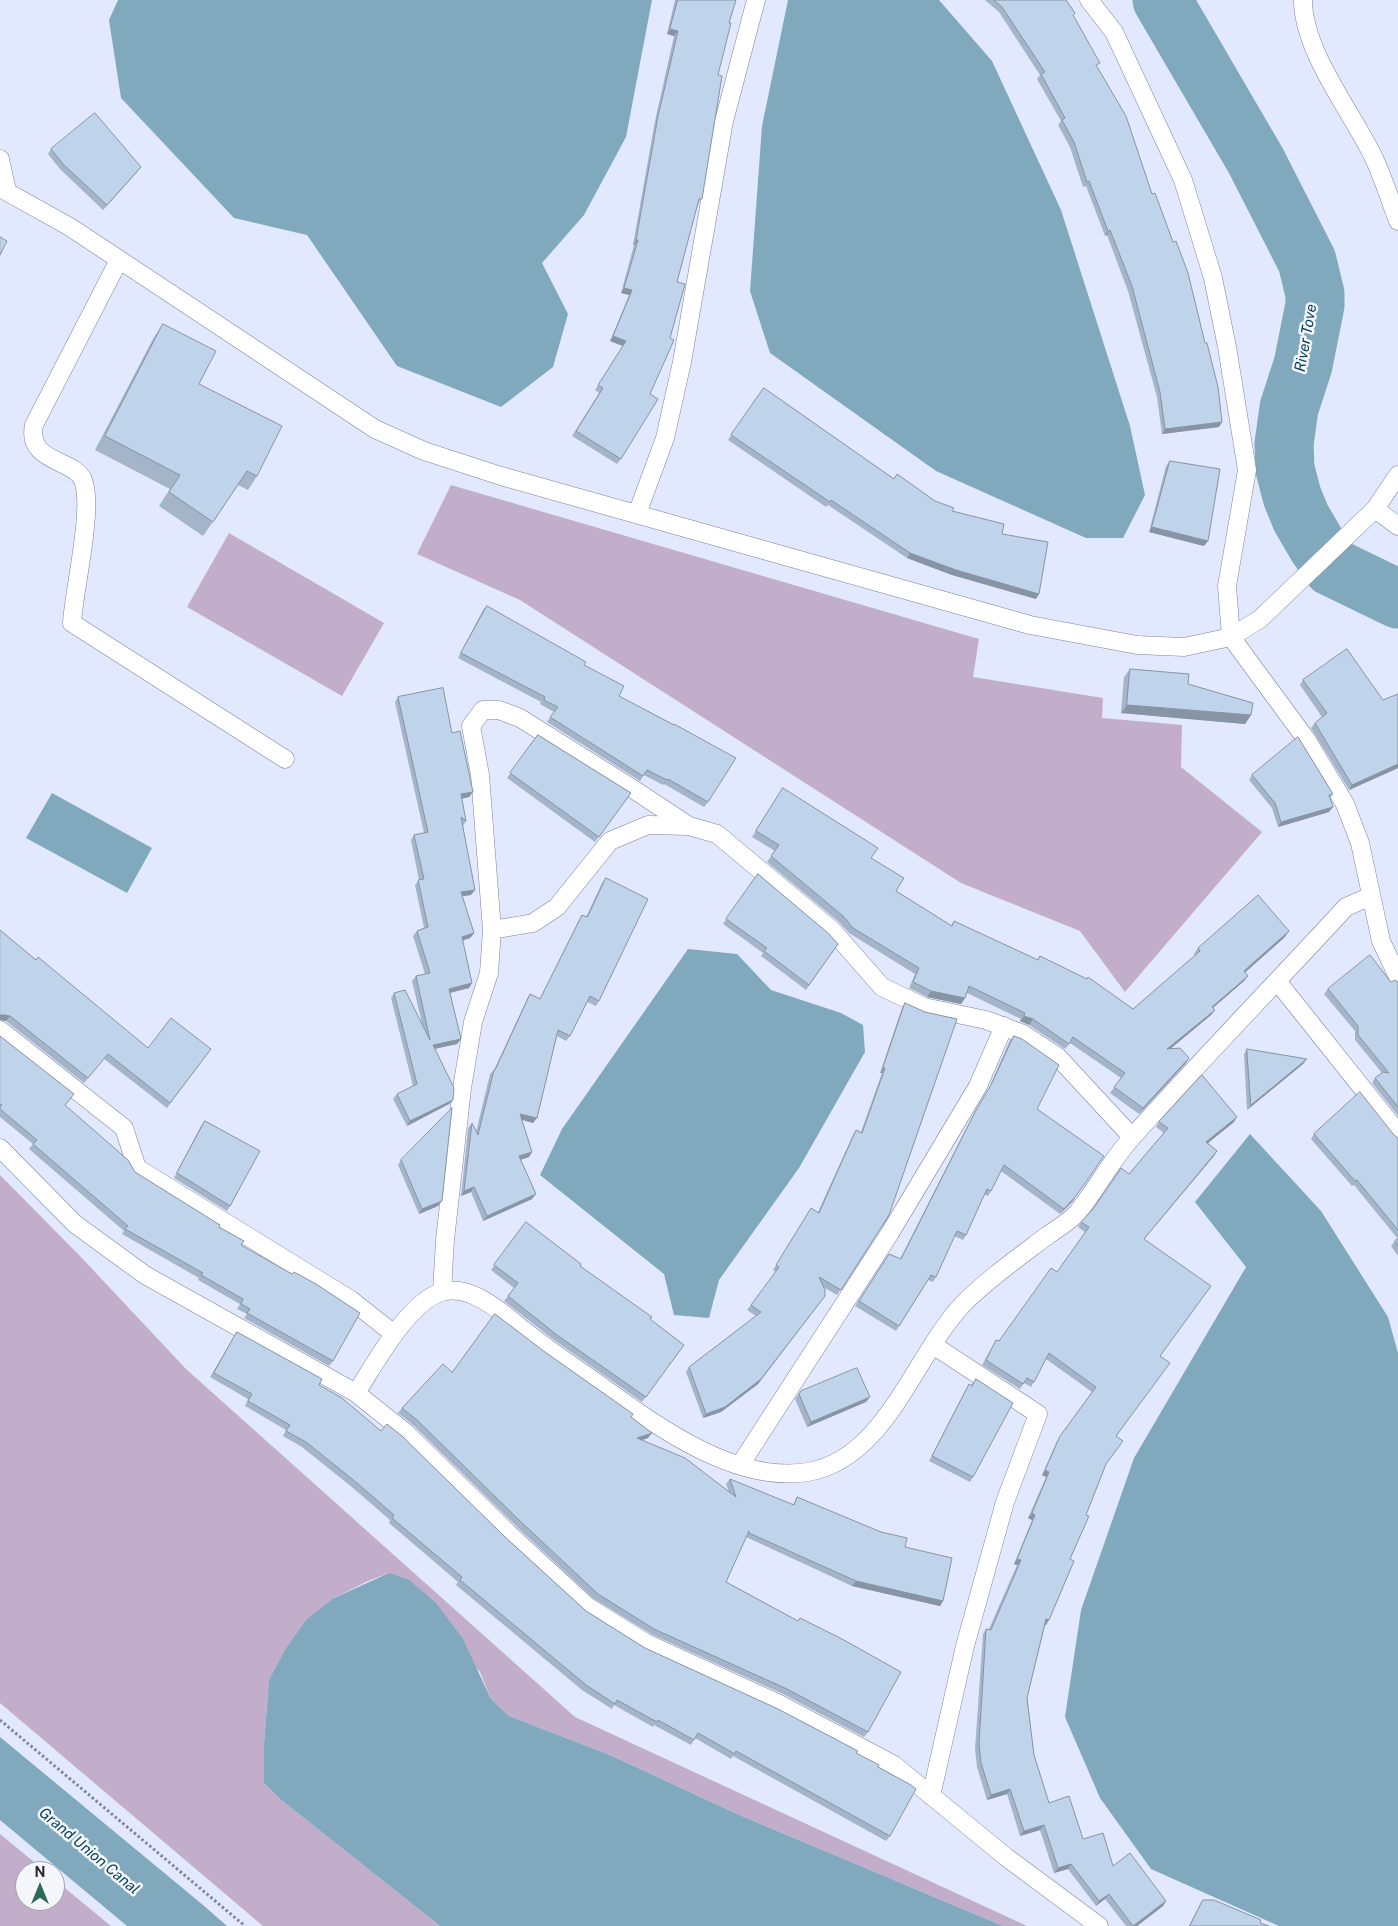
<!DOCTYPE html>
<html>
<head>
<meta charset="utf-8">
<style>
	body { margin:0 }
	#map { position:relative; width:1398px; height:1926px; overflow:hidden; background:#e2e8fe; font-family:"Public Sans",sans-serif }
	canvas { display:block }
	.north { position:absolute; left:15px; top:1861px; width:50px; height:50px; box-sizing:border-box; background:#f4f6fb; border:1px solid #a1a3ab; border-radius:50%; rotate:0deg; font-size:14px; font-weight:700; line-height:20px; text-align:center; color:#252732 }
	.north::after { content:''; display:block; margin:auto; width:18px; height:22px; background:#2d6954; clip-path:polygon(50% 0,100% 100%,50% 72%,0 100%) }
</style>
</head>
<body>
<div id="map">
<canvas width="1398" height="1926"></canvas>
<div class="north">N</div>
</div>
<script>
const context = document.querySelector('canvas').getContext('2d');
context.lineJoin = 'round';
function paint(path, color) {
  context.fillStyle = color;
  context.fill(path, 'evenodd');
}
function stroke(path, color, width, dash) {
  context.strokeStyle = color;
  context.lineWidth = width;
  context.lineCap = dash ? 'butt' : 'round';
  context.setLineDash(dash || []);
  context.stroke(path);
}
function write(font, color, halo, rows, align = 'center') {
  context.font = font + ' "Public Sans",sans-serif';
  context.lineWidth = 5;
  context.setLineDash([]);
  context.textBaseline = 'middle';
  context.strokeStyle = halo;
  context.fillStyle = color;
  for (const [text, x, y, turn = 0] of rows) {
    context.save();
    context.translate(x, y);
    context.rotate((+turn || 0) * Math.PI / 180);
    context.textAlign = isNaN(turn) ? turn : align;
    if (halo) context.strokeText(text, 0, 0);
    context.fillText(text, 0, 0);
    context.restore();
  }
}
paint(new Path2D(`
	M451,485L979,639L973,677L1103,698L1102,718L1182,725L1181,767L1262,832L1125,992L1080,931L961,883L520,600L417,554Z
	M229,533L384,623L342,696L187,607Z
	M0,1175L79,1255L186,1369L575,1717L1027,1926H1003L737,1814L610,1755L509,1716L491,1699L480,1672L389,1573L368,1581L334,1598L269,1680L264,1743V1783L280,1799L440,1926H263L0,1703Z
	M0,1834L45,1871H25V1901H55V1880L111,1926H0Z`), '#c2aeca');
paint(new Path2D(`
	M118,0H652L626,137L584,215L542,263L568,314L553,367L501,407L397,366L307,235L234,218L121,98L109,20Z
	M788,0H939L992,61L1061,210L1130,426L1145,495L1123,538H1086L936,471L770,353L750,291L762,126Z
	M52,793L152,848L127,893L26,838Z
	M688,949L737,954L771,990L841,1013L863,1025L865,1052L799,1168L719,1280L709,1318L674,1315L664,1274L540,1175L562,1129Z
	M1250,1134L1321,1211L1388,1317L1398,1353V1926H1279L1151,1869L1100,1798L1065,1717L1081,1610L1134,1458L1246,1267L1195,1202Z
	M389,1573L409,1580L436,1603L463,1639L491,1699L509,1716L610,1755L737,1814L1003,1926H440L280,1799L264,1783V1743L269,1680L287,1647L307,1619L334,1598Z
	M0,1737L203,1905L227,1926H127L0,1820Z`), '#80a9be');
stroke(new Path2D(`
	M1162,0L1256,161L1307,261L1315,294V305L1303,365L1289,408L1284,444L1285,469L1292,496L1301,518L1318,547L1332,567L1398,599`), '#80a9be', 59);
const lane = new Path2D(`
	M1089,0L1114,32L1183,180L1213,278L1227,347L1247,470L1227,586L1231,637L1306,739L1345,804L1360,843L1381,941L1398,977
	M1303,0C1303,51 1351,111 1373,156C1383,177 1390,200 1398,221
	M0,159L7,191
	M0,188L70,227L375,429L424,451L501,476L1030,625L1137,645L1184,647L1231,637L1260,619L1375,509L1398,475
	M119,260L34,425C26,463 75,459 83,480C94,509 74,588 72,623L285,759
	M1375,509L1398,526
	M637,514L665,438L682,362L724,121L756,0
	M492,930L533,923L557,907L610,841L648,825L689,826L717,834L832,930L882,987L924,1007L986,1020L1023,1034L1058,1057L1132,1137
	M1277,981L1398,1133
	M0,1030L124,1128L137,1168L351,1300L394,1334
	M0,1148L75,1224L145,1275L356,1393L406,1433L508,1533L588,1607L646,1643L779,1704L894,1765L1006,1857L1099,1926
	M442,1292L445,1240L462,1088L473,1022L489,973L492,930L480,775L471,726L483,710H499L520,718L633,789L689,826
	M356,1393C375,1364 408,1302 442,1292C474,1283 507,1318 530,1335C553,1353 577,1369 601,1386C657,1426 735,1484 808,1472C887,1458 914,1355 964,1303C989,1278 1019,1257 1048,1235C1057,1229 1067,1223 1075,1215C1081,1209 1086,1201 1091,1194C1105,1174 1118,1152 1135,1134C1204,1057 1276,983 1346,907L1371,896
	M740,1465L890,1233L978,1086L1004,1026
	M931,1796L965,1646L1005,1502L1038,1414L933,1345`);
stroke(lane, '#7c839c', 19);
stroke(new Path2D(`
	M0,1720L245,1926`), '#818595', 3, [2.5, 2.5]);
stroke(lane, '#fff', 18);
paint(new Path2D(`
	M675,0H736L729,23L718,75L699,204H698L621,459L617,464L572,436L599,393L595,390L623,346L610,341L629,295L621,293L634,245H633L655,121L674,36L667,34Z
	M985,0H1066L1097,67L1222,422L1219,427L1162,434L1157,397L1128,291L1107,235L1105,236L1086,186L1083,187L1070,147L1058,125L1061,121L1037,79L1040,75L999,12Z
	M51,149L137,172L103,210L60,169L48,154Z
	M163,324L199,384L257,476L248,490L238,485L203,536L159,506L170,489L95,450L154,337Z
	M764,388L894,479L952,511L1002,534L1036,599L952,575L907,558L828,505L826,507L728,440Z
	M1170,461L1204,546L1149,532L1166,466Z
	M487,606L584,665L619,696L708,802L704,807L664,784L663,785L644,775L640,781L547,722L554,712L540,704L541,702L458,658L483,610Z
	M1130,669L1188,684L1251,715L1245,724L1121,713L1124,677Z
	M1303,680L1398,768L1349,790L1311,728L1315,723L1322,717L1300,685Z
	M398,697L452,733L473,792L469,797L462,799L466,821L463,826L471,895L462,896L474,933L470,938L462,941L472,983L469,988L450,993L461,1039L457,1044L434,1049L453,1100L449,1104L407,1126L393,1099L397,1094L413,1086L391,998L394,993L422,1023L412,981L416,976L425,974L413,936L417,931L424,928L415,885L419,880L411,840L414,835L424,833L395,702Z
	M538,735L631,793L595,842L507,778Z
	M1252,775L1333,794L1330,798L1329,812L1278,827L1272,808L1249,780Z
	M779,794L871,858L896,891L951,926L954,921L1037,960L1040,956L1133,1009L1195,956L1194,954L1198,948L1285,937L1245,972L1248,976L1244,981L1213,1008L1215,1010L1211,1015L1170,1049L1189,1058L1185,1064L1139,1114L1110,1093L1121,1078L1070,1043L1065,1049L1029,1025L1020,1021L1021,1019L967,993L965,998L961,1004L927,997L909,988L915,974L849,933L839,922L767,862L775,851L752,837Z
	M758,874L838,944L806,990L761,956L763,953L723,924Z
	M606,878L599,1001L596,1006L587,1002L570,1036L566,1041L557,1036L533,1123L522,1120L529,1157L521,1160L532,1199L483,1221L471,1192L461,1196L468,1128L472,1123L476,1132L490,1074L494,1070L527,999L530,994L540,999L579,920L582,915L586,917L602,883Z
	M0,930L36,960L148,1048L211,1049L167,1108L104,1059L84,1083L6,1021L0,1020Z
	M1398,982V1116L1372,1083L1375,1078L1382,1073L1355,1040V1031L1324,994L1328,989Z
	M905,1003L889,1215L837,1295L823,1287L758,1384L721,1412L703,1418L686,1372L689,1367L756,1316L747,1310L776,1272L773,1270L808,1213L818,1212L853,1135L856,1130L861,1132L882,1073H880L902,1008Z
	M0,1036L70,1099L65,1105L135,1172L219,1227L241,1245L333,1361L329,1366L244,1318L247,1314L237,1309L240,1304L198,1280L199,1278L122,1234L124,1231L29,1149L33,1144L0,1117Z
	M1014,1036L1037,1109L1073,1201L1060,1214L1001,1171L991,1191L988,1196L984,1194L966,1235L963,1240L954,1236L936,1277L933,1282L928,1280L896,1331L855,1306L889,1254L900,1259L972,1117L988,1090L1010,1040Z
	M1247,1049L1307,1059L1303,1064L1247,1110L1244,1054Z
	M205,1121L230,1206L227,1211L174,1178L201,1126Z
	M1159,1122H1234L1208,1143L1217,1151L1144,1239L1160,1356L1116,1436L1106,1464L1086,1515L1046,1625H1045L1027,1698L1034,1755L1049,1803L1083,1839L1113,1866L1166,1901L1163,1906L1137,1926H1126L1105,1899L1096,1906L1068,1869L1054,1873L1040,1830L1020,1836L1007,1794L987,1800L977,1767L975,1749L983,1634L986,1629H989L1017,1565L1014,1564L1032,1520L1028,1518L1046,1477L1042,1475L1057,1441L1092,1392L1046,1359L1034,1382L1031,1387L1024,1383L1020,1389L982,1365L996,1340L999,1341L1057,1272L1085,1232L1078,1227L1081,1222L1129,1174L1164,1133L1156,1127Z
	M1314,1134L1394,1135L1398,1138V1256L1391,1246L1395,1241L1398,1239L1354,1185L1352,1186L1311,1139Z
	M401,1160L438,1206L419,1214L398,1165Z
	M526,1222L580,1266L684,1345L642,1402L554,1340L504,1301L514,1288L491,1270Z
	M237,1332L319,1385L504,1536L586,1611L645,1648L856,1753L878,1767L890,1836L886,1841L733,1756L731,1759L695,1738L691,1745L654,1725L653,1727L614,1705L612,1709L582,1690L456,1585L458,1582L389,1523L390,1520L353,1488L302,1447L283,1436L286,1430L245,1406L248,1399L210,1377Z
	M545,1352L631,1417L648,1438L642,1440L729,1492L726,1484L730,1479L793,1505L797,1497L905,1547L943,1601L940,1606L852,1586L746,1537L726,1582L798,1621L800,1618L868,1732L864,1737L783,1694L651,1634L594,1599L515,1525L413,1425L398,1413L402,1408L452,1372Z
	M976,1379L973,1477L970,1482L929,1461L966,1389L969,1384L971,1385Z
	M801,1391L866,1402L807,1427L795,1399Z
	M1203,1900L1260,1923L1269,1926H1189L1200,1905Z`), '#a4b5c9');
paint(new Path2D(`
	M670,29L678,31L674,36L667,34Z
	M141,167L137,172L103,210L107,205Z
	M1110,230L1107,235L1105,236L1108,231Z
	M636,240H638L634,245H633Z
	M624,288L632,290L629,295L621,293Z
	M613,336L626,341L623,346L610,341Z
	M1222,422L1219,427L1162,434L1165,429Z
	M1152,527L1208,541L1204,546L1149,532Z
	M910,553L1039,594L1036,599L952,575L907,558Z
	M1127,705L1251,715L1245,724L1121,713Z
	M1398,764V768L1349,790L1352,785Z
	M473,792L469,797L458,799L461,794Z
	M1333,807L1329,812L1278,827L1281,822Z
	M475,890L471,895L457,897L461,892Z
	M1289,931L1285,937L1240,977L1244,971Z
	M474,933L470,938L458,942L462,937Z
	M1248,976L1244,981L1208,1012L1212,1007Z
	M472,983L469,988L445,994L449,989Z
	M931,991L965,998L961,1004L927,997Z
	M1215,1010L1211,1015L1163,1055L1167,1049Z
	M0,1015H5L10,1016L6,1021L0,1020Z
	M1024,1016L1033,1019L1029,1025L1020,1021Z
	M461,1039L457,1044L429,1050L433,1045Z
	M1189,1058L1185,1064L1139,1114L1143,1108Z
	M1307,1059L1303,1064L1247,1110L1251,1105Z
	M883,1068H885L882,1073H880Z
	M453,1100L449,1104L407,1126L410,1121Z
	M520,1114L537,1118L533,1123L517,1118Z
	M1237,1117L1234,1122L1203,1147L1206,1142Z
	M1217,1151L1214,1156L1140,1244L1144,1239Z
	M532,1152L529,1157L516,1161L519,1156Z
	M474,1187L471,1192L461,1196L464,1191Z
	M536,1194L532,1199L483,1221L487,1216Z
	M1076,1196L1073,1201L1060,1214L1064,1209Z
	M442,1201L438,1206L419,1214L422,1209Z
	M825,1296L758,1384L721,1412L703,1418L706,1414Z
	M870,1397L866,1402L807,1427L811,1422Z
	M652,1433L648,1438L634,1443L637,1438Z
	M1045,1470L1049,1472L1046,1477L1042,1475Z
	M1032,1513L1035,1515L1032,1520L1028,1518Z
	M1017,1559L1021,1560L1017,1565L1014,1564Z
	M856,1581L943,1601L940,1606L852,1586Z
	M1046,1619L1049,1620L1046,1625L1043,1624Z
	M1010,1789L1007,1794L987,1800L991,1795Z
	M1044,1825L1040,1830L1020,1836L1024,1831Z
	M1071,1864L1068,1869L1054,1873L1058,1868Z
	M1109,1894L1105,1899L1096,1906L1099,1901Z
	M1166,1901L1163,1906L1137,1926H1134Z`), '#8694a4');
const building = new Path2D(`
	M678,0H736L729,23H731L718,75L722,76L702,199H699L677,282L685,284L670,338L674,340L650,394L658,399L621,459L576,431L603,388L598,385L626,341L613,336L632,290L624,288L638,240H636L658,116L678,31L670,29Z
	M994,0H1066L1075,13L1073,15L1100,63L1096,65L1126,116L1152,194L1155,193L1173,242L1176,241L1188,273L1205,343H1207L1218,387L1222,422L1165,429L1160,392L1132,286L1110,230L1108,231L1089,181L1087,182L1074,142L1062,120L1065,118L1041,74L1045,72L1002,7Z
	M95,113L141,167L107,205L63,164L51,149Z
	M0,237L7,241L0,255Z
	M163,324L216,351L199,384L282,426L257,476L247,471L213,522L169,492L180,475L105,436Z
	M764,388L894,479L897,474L935,501L954,508L952,511L1004,524L1002,534L1048,542L1039,594L956,570L910,553L831,500L830,502L731,435Z
	M1170,461L1220,469L1208,541L1152,527Z
	M487,606L586,662L584,665L624,686L619,696L674,725V724L736,758L708,802L668,779L667,780L647,770L643,776L550,717L558,707L544,700L545,697L461,653Z
	M1347,649L1383,700L1398,694V764L1352,785L1315,723L1327,713L1303,680Z
	M1130,669L1189,674L1188,684L1253,703L1251,715L1127,705Z
	M443,688L452,733L460,731L473,792L461,794L466,821L461,817L475,890L461,892L474,933L462,937L472,983L449,989L461,1039L433,1045L454,1088L453,1100L410,1121L397,1094L417,1084L394,993L405,990L430,1040L416,976L430,973L417,931L428,927L418,880L424,879L414,835L428,832L398,697Z
	M538,735L631,793L599,837L510,773Z
	M1298,737L1333,794L1329,795L1333,807L1281,822L1275,803L1252,775Z
	M783,788L878,848L871,858L904,878L896,891L952,926L954,921L1038,960L1040,956L1087,979L1088,977L1133,1009L1200,951L1198,948L1258,895L1289,931L1244,971L1248,976L1212,1007L1215,1010L1167,1049L1180,1048L1189,1058L1143,1108L1114,1087L1125,1073L1073,1037L1069,1044L1033,1019L1024,1016L1025,1013L969,986L965,998L931,991L913,982L919,968L853,928L843,916L771,856L779,845L756,831Z
	M758,874L828,933L838,944L809,985L764,951L767,948L726,919Z
	M606,878L648,899L599,1001L590,996L570,1036L558,1030L537,1118L520,1114L532,1152L519,1156L536,1194L487,1216L474,1187L464,1191L472,1123L478,1135L494,1070H495L530,994L540,999L582,915L587,917Z
	M0,930L36,960L38,957L148,1048L171,1018L211,1049L170,1103L108,1054L88,1078L10,1016L5,1015H0Z
	M1370,955L1391,982L1395,980L1398,982V1107L1375,1078L1383,1072L1389,1073L1358,1035V1026L1328,989Z
	M905,1003L925,1012L957,1019L889,1215L841,1290L819,1277L825,1290V1296L761,1379L725,1407L706,1414L689,1367L761,1312L751,1305L779,1267L776,1265L811,1208L819,1213L856,1130L862,1133L885,1068H883Z
	M0,1036L74,1094L65,1105L128,1160L135,1172L220,1225L219,1227L244,1241L241,1245L292,1274L294,1272L316,1284L360,1313L333,1361L247,1313L250,1309L241,1304L243,1299L201,1275L203,1273L125,1229L128,1226L33,1144L37,1140L0,1109V1107L2,1105L0,1104Z
	M1014,1036L1022,1039L1059,1065L1037,1109L1104,1156L1076,1196L1064,1209L1004,1165L991,1191L987,1189L966,1235L957,1231L936,1277L931,1275L899,1326L859,1301L889,1254L901,1259L975,1112L991,1085Z
	M1247,1049L1307,1059L1251,1105Z
	M1202,1075L1237,1117L1206,1142L1217,1151L1144,1239L1211,1286L1160,1356L1170,1363L1116,1436L1123,1441L1106,1464L1086,1515L1089,1516L1070,1559L1074,1561L1049,1620L1046,1619L1027,1698L1034,1755L1049,1803L1069,1796L1083,1839L1103,1833L1113,1866L1130,1853L1166,1901L1133,1926L1109,1894L1099,1901L1071,1864L1058,1868L1044,1825L1024,1831L1010,1789L991,1795L981,1763L979,1744L986,1629L991,1630L1021,1560L1017,1559L1035,1515L1032,1513L1049,1472L1045,1470L1060,1436L1096,1387L1049,1353L1034,1382L1027,1378L1023,1384L986,1360L996,1340L999,1341L1051,1268L1057,1272L1089,1227L1081,1222L1093,1209L1121,1168L1129,1174L1168,1128L1159,1122Z
	M1360,1092L1394,1135L1398,1138V1230L1357,1180L1355,1181L1314,1134Z
	M452,1108L442,1201L422,1209L401,1160Z
	M205,1121L260,1151L230,1206L177,1173Z
	M526,1222L581,1264L580,1266L652,1317L650,1319L684,1345L646,1397L557,1335L508,1296L518,1283L494,1265Z
	M1398,1239V1246L1395,1241Z
	M495,1314L545,1352L633,1414L631,1417L652,1433L637,1438L685,1458L736,1497L730,1479L794,1505L797,1497L881,1532L907,1538L905,1547L952,1558L943,1601L856,1581L749,1533V1531L726,1582L798,1621L800,1618L842,1639L901,1672L868,1732L787,1689L654,1629L598,1594L519,1520L417,1420L402,1408L443,1364L452,1372Z
	M237,1332L322,1379L319,1385L342,1398L381,1431L387,1424L402,1436L504,1536L586,1611L645,1648L778,1709L858,1751L856,1753L879,1765L878,1767L911,1785L916,1789L890,1836L736,1751L735,1754L698,1733L694,1740L658,1720L657,1722L617,1700L615,1704L586,1685L460,1580L462,1577L392,1518L394,1515L357,1483L306,1442L286,1431L290,1425L248,1401L252,1394L214,1373Z
	M857,1368L870,1397L811,1422L799,1394L801,1391Z
	M976,1379L1013,1403L973,1477L932,1456L969,1384L972,1386Z
	M1203,1900H1214L1261,1920L1260,1923L1269,1926H1190Z`);
paint(building, '#bfd3ea');
stroke(building, '#8694a4', 1);
write('italic 15px', '#064057', '#f4f6fb', [
	["River Tove",1306,338,-80],
	["Grand Union Canal",89,1851,40]
]);
</script>
</body>
</html>
